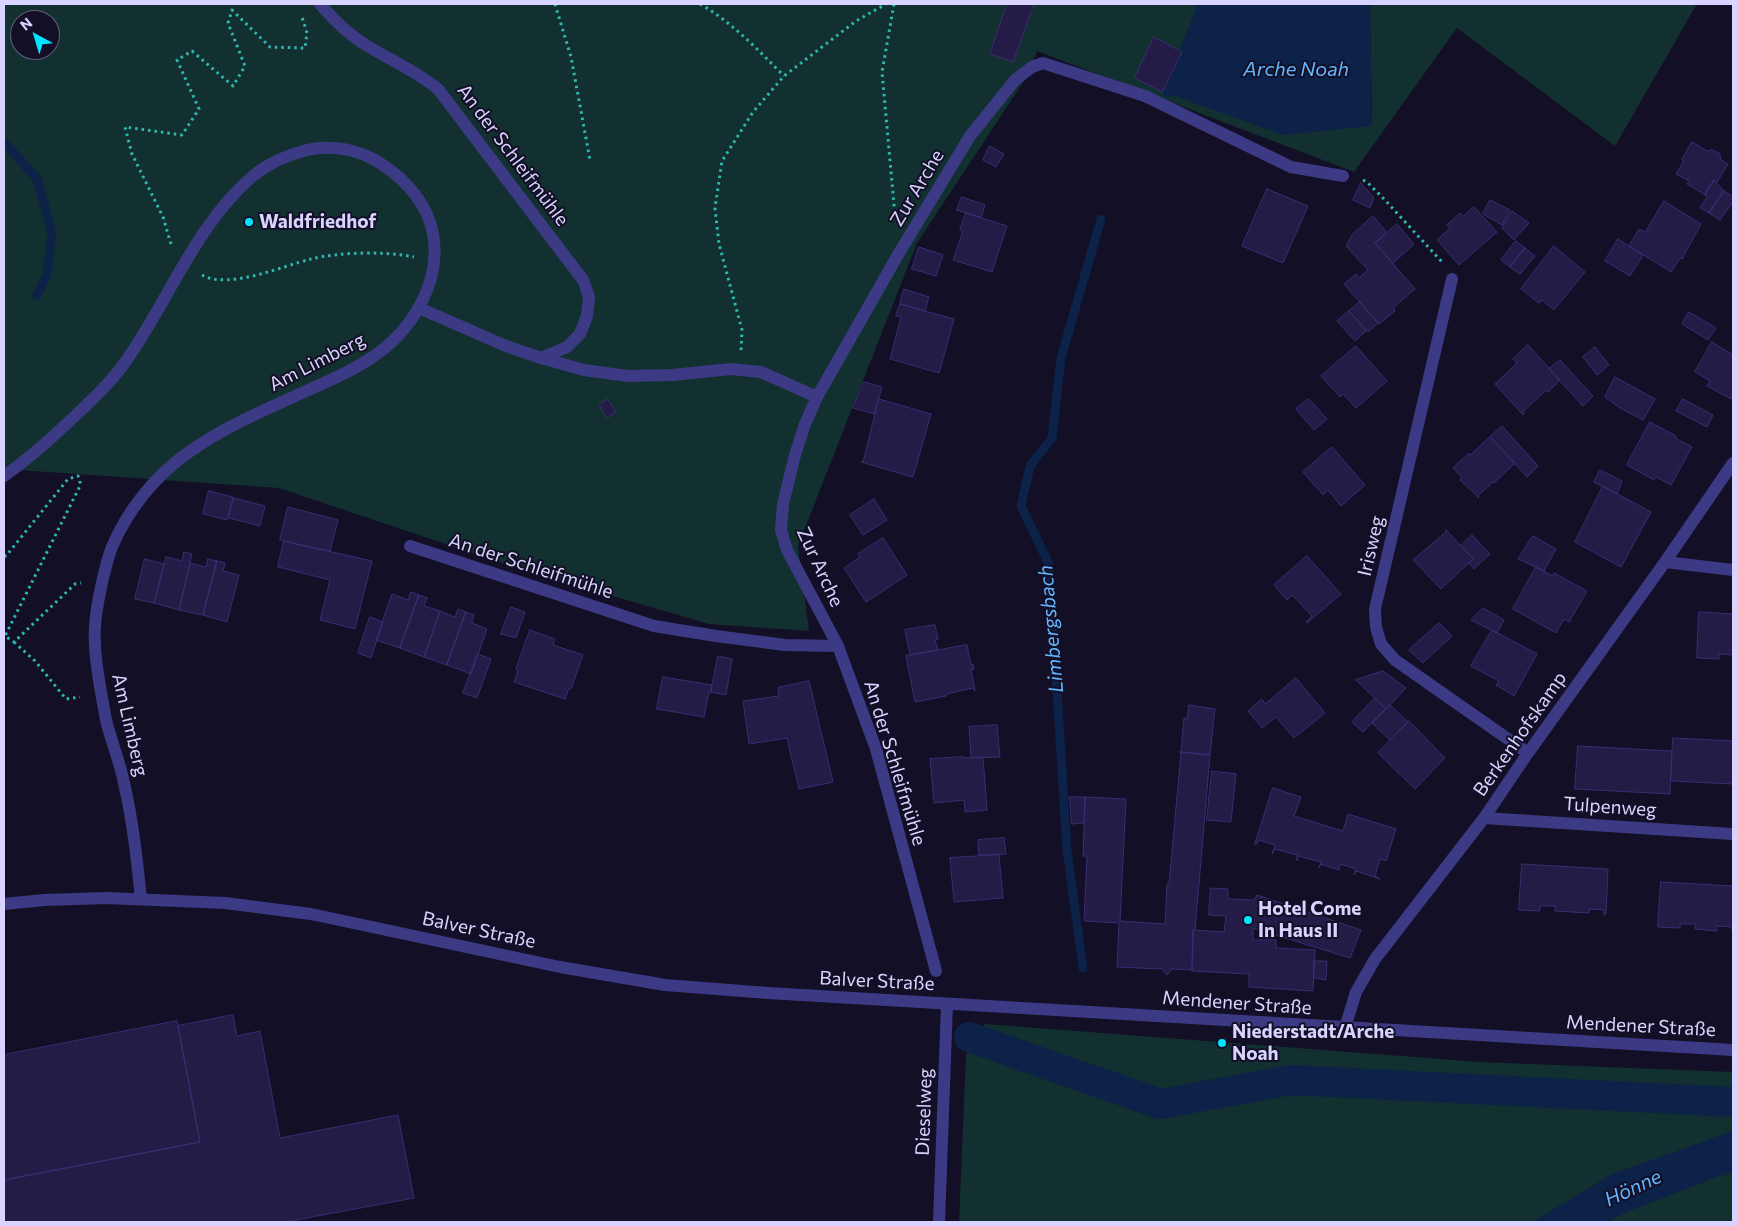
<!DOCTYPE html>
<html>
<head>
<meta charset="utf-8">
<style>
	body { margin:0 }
	#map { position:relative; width:1737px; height:1226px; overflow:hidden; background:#130f26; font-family:Commissioner,sans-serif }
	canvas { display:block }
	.frame { position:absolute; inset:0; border:5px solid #d9d4ff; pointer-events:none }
	.north { position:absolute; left:10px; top:10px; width:50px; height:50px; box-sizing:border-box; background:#130f26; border:1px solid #625e7d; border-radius:50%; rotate:321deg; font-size:14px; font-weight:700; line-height:20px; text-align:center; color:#d9d4ff }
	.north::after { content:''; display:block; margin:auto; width:18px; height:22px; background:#00e5ff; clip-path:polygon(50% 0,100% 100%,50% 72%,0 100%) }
</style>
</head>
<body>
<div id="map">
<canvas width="1737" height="1226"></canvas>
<div class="frame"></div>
<div class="north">N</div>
</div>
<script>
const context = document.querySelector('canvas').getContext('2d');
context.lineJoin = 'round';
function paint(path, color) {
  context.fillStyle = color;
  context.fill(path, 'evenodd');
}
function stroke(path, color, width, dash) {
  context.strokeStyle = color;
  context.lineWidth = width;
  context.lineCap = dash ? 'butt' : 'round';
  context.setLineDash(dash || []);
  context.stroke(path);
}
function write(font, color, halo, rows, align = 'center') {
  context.font = font + ' Commissioner,sans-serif';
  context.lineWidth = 4;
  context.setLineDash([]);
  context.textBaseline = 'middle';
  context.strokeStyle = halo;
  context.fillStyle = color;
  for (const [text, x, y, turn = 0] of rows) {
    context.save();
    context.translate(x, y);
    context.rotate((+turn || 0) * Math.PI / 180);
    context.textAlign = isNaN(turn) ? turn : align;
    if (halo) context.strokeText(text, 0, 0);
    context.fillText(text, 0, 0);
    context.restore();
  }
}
paint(new Path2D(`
	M4,4H1203L1167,93L1372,126L1370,4H1697L1615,146L1457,28L1354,172L1037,51L1026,78L917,243L798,546L809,631L709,624L520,569L279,488L4,469ZM20,20H50V50H20Z
	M985,1024L1480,1062L1733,1072V1222H959L966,1055Z`), '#12302f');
paint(new Path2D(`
	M1203,4H1370L1372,126L1283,135L1167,93Z
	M1733,1131V1173L1719,1176L1622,1214L1608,1222H1533L1612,1174Z`), '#0c2248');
stroke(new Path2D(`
	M1167,93L1203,4
	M4,142L37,179L52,233L47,274L37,295
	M1083,968L1067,850L1049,564L1021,506L1030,466L1052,438L1061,358L1101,219`), '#0c2248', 9);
stroke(new Path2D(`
	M969,1037L1160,1104L1291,1080L1733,1102`), '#0c2248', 30);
const building = new Path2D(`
	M1007,4H1034L1013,62L990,54Z
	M1154,37L1182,52L1162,92L1135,78Z
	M1692,142L1707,151L1713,150L1720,154L1721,160L1728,164L1717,182L1714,180L1705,195L1687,184L1689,181L1676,174L1684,161L1682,160Z
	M990,146L1004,154L996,167L983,160Z
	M1714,180L1724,191L1709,213L1700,208L1707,197L1705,195Z
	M1361,183L1374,198L1370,208L1353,200Z
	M1267,189L1308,206L1283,263L1242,246Z
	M1724,191L1733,197V202L1720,220L1709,213Z
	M962,197L985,205L981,218L957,210Z
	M1490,200L1510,210L1502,225L1483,214Z
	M1664,201L1701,224L1682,259L1680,258L1671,272L1629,246L1639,229L1645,232Z
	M1474,207L1497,232L1459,265L1437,240L1450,228L1447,225L1460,213L1463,216Z
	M1512,211L1529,223L1514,240L1502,228Z
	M966,213L1007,226L992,272L953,260L963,231L960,230Z
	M1373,216L1387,233L1375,243L1415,289L1393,308L1395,311L1379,324L1344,284L1356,274L1359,278L1368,270L1346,246L1352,235Z
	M1397,224L1414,244L1393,263L1375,243Z
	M1618,239L1643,255L1630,276L1605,261Z
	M1516,241L1525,248L1510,267L1501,260Z
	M1554,246L1585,272L1554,310L1542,300L1539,303L1521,289Z
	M919,247L943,255L936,276L912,269Z
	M1525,248L1535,256L1520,274L1510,267Z
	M904,289L929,297L925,311L900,304Z
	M1360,302L1378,323L1368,332L1349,311Z
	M900,304L954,319L939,373L890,359L901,317L896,316Z
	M1349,311L1366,331L1355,341L1337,321Z
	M1689,312L1716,328L1708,340L1682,324Z
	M1712,342L1733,355V394L1731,399L1707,386L1710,381L1695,372Z
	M1528,345L1560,380L1548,392L1546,390L1523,412L1524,414L1523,415L1495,384L1517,363L1513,359Z
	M1356,346L1387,381L1356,408L1343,394L1340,397L1321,376Z
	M1595,347L1609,365L1597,375L1583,357Z
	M1560,360L1593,396L1583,406L1549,369Z
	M1615,377L1655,399L1643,420L1620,408L1605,397Z
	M864,382L882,387L874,414L853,408Z
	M608,399L616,412L607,418L599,405Z
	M879,399L931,414L913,477L861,462L863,461Z
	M1309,399L1327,419L1314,430L1296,409Z
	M1683,399L1713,415L1707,427L1676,411Z
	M1650,422L1676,436L1675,438L1692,447L1671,485L1656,477L1654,480L1627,465Z
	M1502,426L1538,466L1527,477L1490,437Z
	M1490,437L1515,463L1494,483L1493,482L1478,496L1479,498L1460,480L1462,478L1453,468L1469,453L1470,455Z
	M1332,447L1365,485L1341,506L1328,490L1323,495L1303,472Z
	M1600,470L1622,481L1617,494L1594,482Z
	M1603,486L1651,512L1621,567L1575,542Z
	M209,491L233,497L227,520L203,514Z
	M234,498L265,506L260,526L229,518Z
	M874,499L887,520L863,535L850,515Z
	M288,507L338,520L330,551L322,549L321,550L280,540Z
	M1446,530L1473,559L1441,589L1413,560L1446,532Z
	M1472,535L1490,554L1474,569L1469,563L1473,559L1461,546Z
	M1533,536L1556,549L1544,571L1518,559Z
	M883,538L907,575L866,602L844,568L860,557L858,554Z
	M284,541L372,561L355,629L320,620L330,580L278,567Z
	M184,552L192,554L179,610L154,603L166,557L182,561Z
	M1307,556L1341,594L1307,623L1306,622L1312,616L1292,595L1287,600L1274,585Z
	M145,559L164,564L154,603L135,599Z
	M208,559L217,561L203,615L179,610L190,563L206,567Z
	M217,561L225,563L223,571L239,575L227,622L203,615Z
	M1536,567L1553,576L1554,573L1587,591L1569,622L1564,619L1556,633L1513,609Z
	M411,592L419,595L400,648L376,640L392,594L408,600Z
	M419,595L427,598L424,606L440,611L424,657L400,648Z
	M511,607L525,612L516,638L501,634Z
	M1483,608L1504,620L1497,633L1471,620Z
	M458,609L466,612L447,665L424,657L440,611L455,617Z
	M466,612L474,615L472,623L487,629L471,674L447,665Z
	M1699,612L1733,614V655L1719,654V659L1697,658Z
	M370,617L383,622L371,658L358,653Z
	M1439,623L1452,636L1423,663L1409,650Z
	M935,625L938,639L935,640L938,650L910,655L905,630Z
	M530,630L555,639L553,645L583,655L571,689L569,688L565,699L514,682L518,671L516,670Z
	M1492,630L1537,654L1514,696L1496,685L1499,681L1471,666Z
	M967,645L971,665L973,664L974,669H971L975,691L973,688L946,694V696L915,702L906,656Z
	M478,654L491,659L477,698L463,693Z
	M718,656L732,659L726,695L711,692Z
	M1383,671L1406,688L1386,709L1356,680Z
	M663,677L712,685L711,692H709L704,717L657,709Z
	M1296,678L1325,713L1294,738L1276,717L1262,728L1248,711L1262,699L1265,704Z
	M809,681L833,782L799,789L787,738L749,744L743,701L779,696L778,688Z
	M1375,698L1386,709L1363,732L1352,722Z
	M1189,705L1215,709L1210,755L1181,752L1184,718L1187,719Z
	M1390,705L1408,722L1390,740L1372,723Z
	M1409,721L1445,758L1415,789L1378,753Z
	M997,725L1000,757L971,758L969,727Z
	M1673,738L1733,741V784L1671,781Z
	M1578,746L1672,751L1670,794L1575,789Z
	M1180,752L1210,755L1195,930H1193L1192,970L1172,969L1167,975L1162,969L1117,967L1119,923L1084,921L1087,856H1083L1085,797L1126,799L1120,921L1165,924L1167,884H1169L1181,753Z
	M963,757V758L983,757L987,810L965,812L964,800L934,803L930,759Z
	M1212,771L1236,774L1231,822L1207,820Z
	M1273,788L1301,797L1294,816L1343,831L1348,814L1396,829L1386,861L1380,859L1375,876L1380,879L1356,871L1354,875L1356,869L1340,864L1339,870L1321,864L1319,868L1321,862L1298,856L1297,861V855L1275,849L1272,854L1275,845L1258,840L1257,844H1255Z
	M1070,797H1085L1084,823L1072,824Z
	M1004,838L1006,854L979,855L978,840Z
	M999,855L1003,898L954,902L950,858Z
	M1522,864L1608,869L1606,914L1604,915V910L1590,909L1589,913L1555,911V906H1540V911L1519,910Z
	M1661,882L1733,886V932L1732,931V927L1717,926V931L1695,929V924H1680V928L1658,927Z
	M1211,888L1228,889V899L1254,900L1257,895L1361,930L1350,958L1253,928V940H1276V948L1315,950L1313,991L1249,987V974L1192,971L1193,930L1224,932L1226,916L1209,915Z
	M1314,961H1327L1326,980L1314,978Z
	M233,1015L237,1036L260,1031L280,1138L398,1115L414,1198L285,1222H4V1180L200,1142L178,1026Z
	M177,1021L200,1142L4,1180V1055Z`);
paint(building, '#241b47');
stroke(building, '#3b2d73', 1);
stroke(new Path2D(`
	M555,4L571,57L590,160
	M700,4C732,22 758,50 784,76
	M894,4L882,72L895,216
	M1363,180L1368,183L1384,199L1442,262
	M171,244L163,217L132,154L125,127L182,135L199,109L177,60L192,51L233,86L245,66L228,23L232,10L270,47L305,48L307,33L302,17
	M202,275C228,290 283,266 311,259C339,252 385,251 414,257
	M741,350L742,330L719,244L715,208L722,161L753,112L784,76L856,21L886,4
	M4,555L6,556L68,479L78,476L80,480V486L5,636L14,642L75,584L81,583
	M14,642L35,661L66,699L80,697`), '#2fb8b0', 3, [2.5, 4]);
stroke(new Path2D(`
	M320,4C333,19 349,35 366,45C390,60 416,71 438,89L583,280L589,297L587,316L580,334L567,347L541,358
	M1452,279L1375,609L1376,627L1381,644L1395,660L1528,753
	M419,308L506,346L541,358L584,370L628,376L672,375L731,369L761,372L817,397
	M4,476C30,458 53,437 76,415C94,398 112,381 126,361C169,300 196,224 254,175C269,163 288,155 307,150C333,144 361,150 383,165C407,181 428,205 433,234C442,283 411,332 371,358C354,370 333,379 313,388C271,407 227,425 189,452C156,475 128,509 112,547C105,565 96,607 95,626C93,654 101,692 106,720C111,741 120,762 124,783C133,822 137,860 141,899
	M410,546L654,626L716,636L785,645L838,646L876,749L936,971
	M1665,562L1733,570
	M838,646L787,550L781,530L783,504L795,455L805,424L817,397L899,253L970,136L1015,80L1032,67L1043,63L1145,96L1291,167L1343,176
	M1484,818L1733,834
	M4,904L44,900L107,898L225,903L311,914L560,967L665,985L768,993L1733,1050
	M1345,1028L1356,992L1375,959L1484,818L1528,753L1665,562L1733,463
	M939,1222L947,1004`), '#3d3a85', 12);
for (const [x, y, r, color] of [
	[249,222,5,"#00e5ff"],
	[1248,920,5,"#00e5ff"],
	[1222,1043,5,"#00e5ff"]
]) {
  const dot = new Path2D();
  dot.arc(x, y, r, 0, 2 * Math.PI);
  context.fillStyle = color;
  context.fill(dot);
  stroke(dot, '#130f26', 2);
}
write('19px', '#d9d4ff', '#130f26', [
	["An der Schleifmühle",513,155,53],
	["Zur Arche",917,188,-59],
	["Am Limberg",317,362,-27],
	["Irisweg",1371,546,-77],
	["An der Schleifmühle",531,566,18],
	["Zur Arche",820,567,65],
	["Am Limberg",130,725,77],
	["Berkenhofskamp",1520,734,-55],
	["An der Schleifmühle",895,763,73],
	["Tulpenweg",1610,807,4],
	["Balver Straße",479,930,12],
	["Balver Straße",877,981,3],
	["Mendener Straße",1237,1003,4],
	["Mendener Straße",1641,1026,3],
	["Dieselweg",924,1112,-88]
]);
write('bold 19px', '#d9d4ff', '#130f26', [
	["Waldfriedhof",259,222],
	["Hotel Come",1258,909],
	["In Haus II",1258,931],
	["Niederstadt/Arche",1232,1032],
	["Noah",1232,1054]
], 'left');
write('italic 20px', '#62b6ff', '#130f26', [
	["Arche Noah",1296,69],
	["Limbergsbach",1051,629,-95],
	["Hönne",1633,1188,-25]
]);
</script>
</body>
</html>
